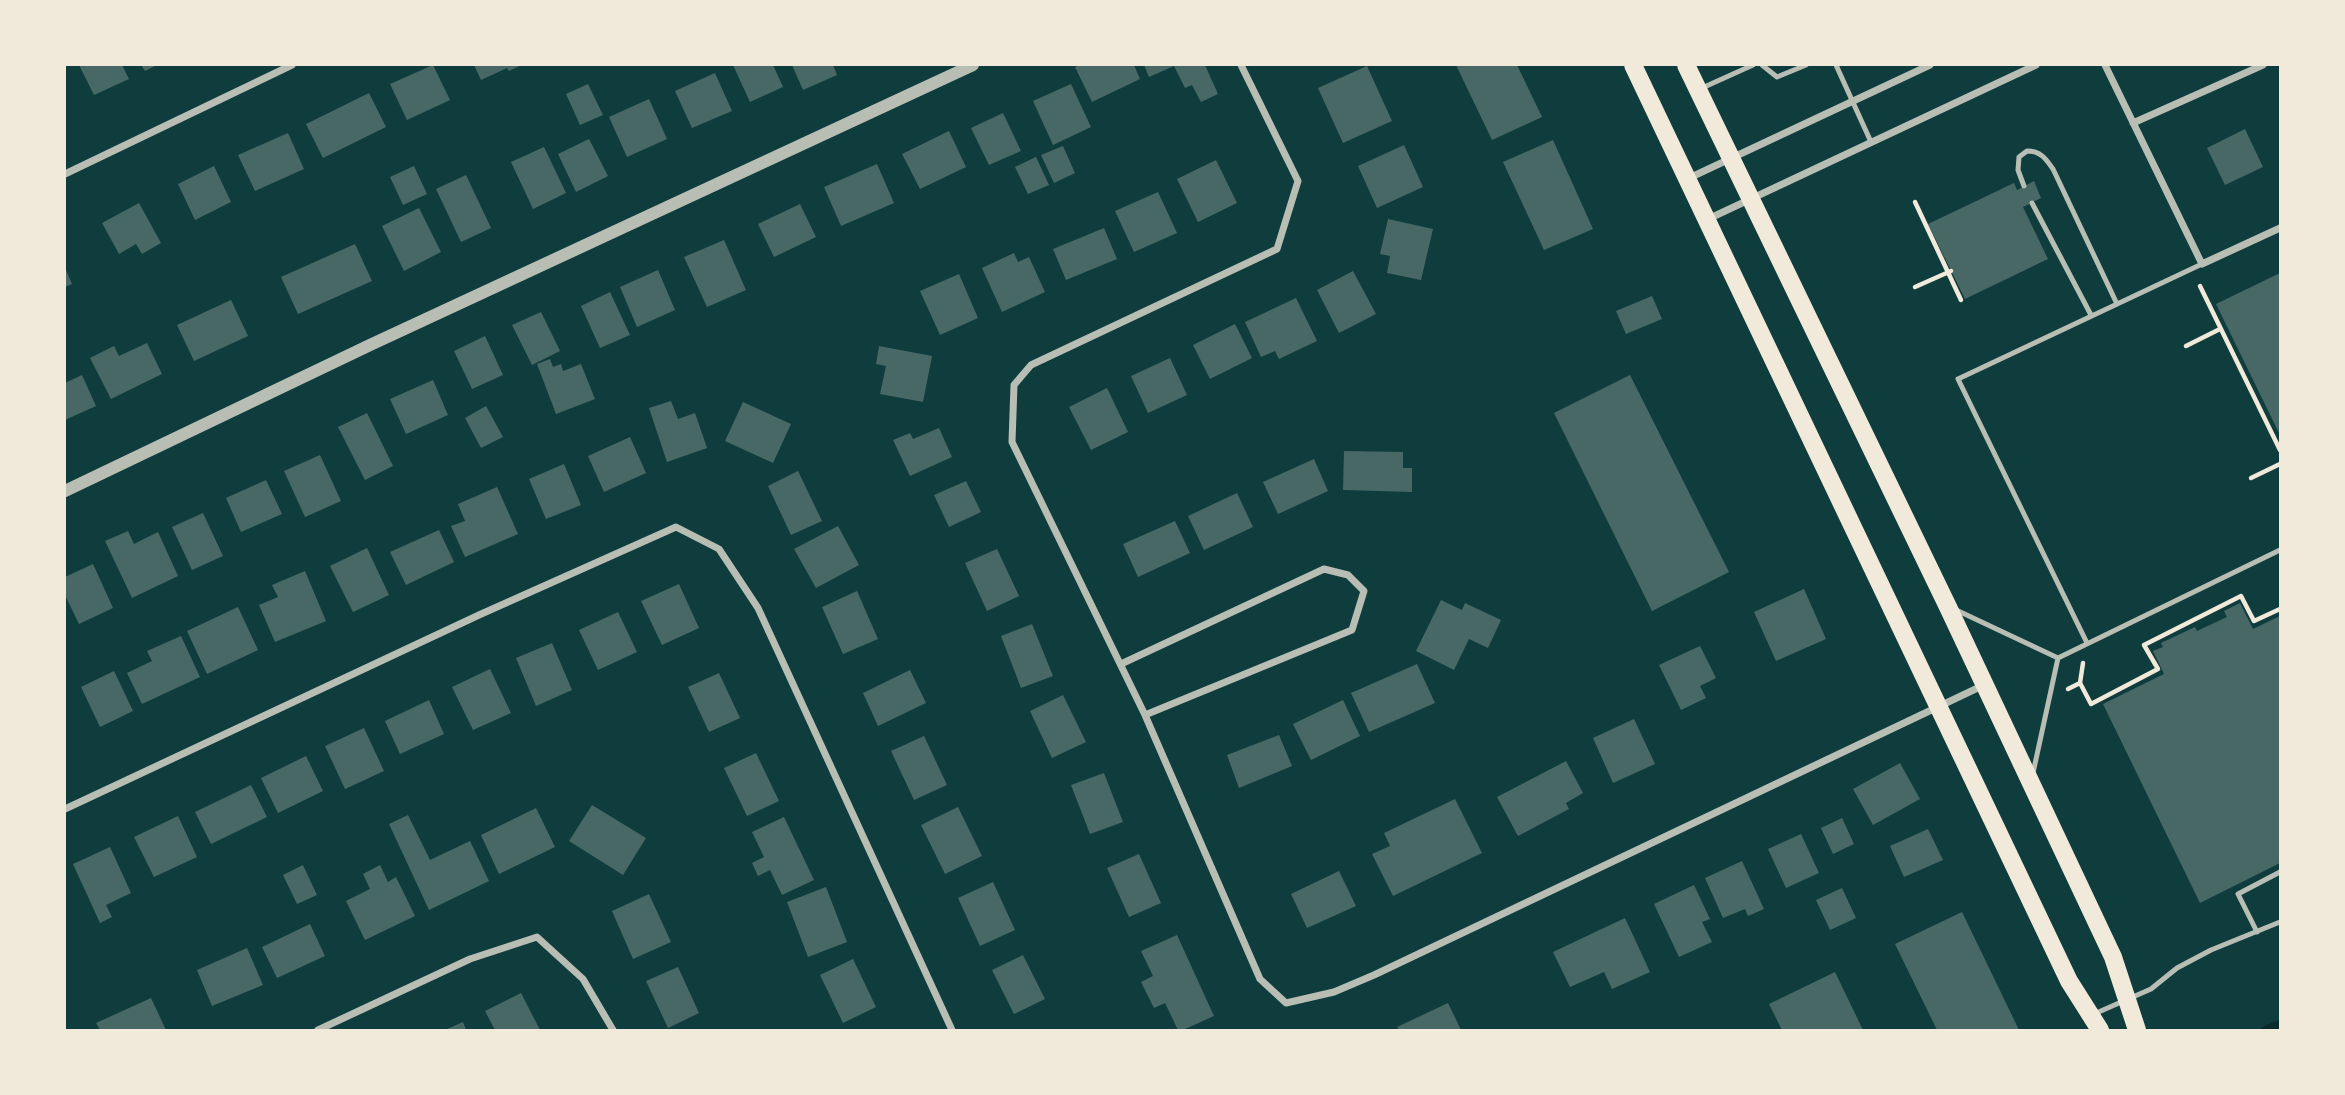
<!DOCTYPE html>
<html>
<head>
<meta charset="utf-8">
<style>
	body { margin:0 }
	#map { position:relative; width:2345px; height:1095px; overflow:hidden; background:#0f3d3e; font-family:Commissioner,sans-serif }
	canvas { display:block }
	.frame { position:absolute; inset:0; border:66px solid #f1e9da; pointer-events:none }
</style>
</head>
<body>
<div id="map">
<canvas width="2345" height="1095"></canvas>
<div class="frame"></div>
</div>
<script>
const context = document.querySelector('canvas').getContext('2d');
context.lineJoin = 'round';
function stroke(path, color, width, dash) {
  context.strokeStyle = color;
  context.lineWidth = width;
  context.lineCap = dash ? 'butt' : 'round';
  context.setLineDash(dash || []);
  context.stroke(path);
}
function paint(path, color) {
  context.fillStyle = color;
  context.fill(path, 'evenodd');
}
stroke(new Path2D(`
	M2265,1030L2280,1024`), '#0a2a2b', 8);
paint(new Path2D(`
	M79,65H122L129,79L94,95Z
	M141,65H157L145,71Z
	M433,65L450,100L407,120L390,84Z
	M474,65H522L509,71L507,68L481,80Z
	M733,65H773L783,87L750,102Z
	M792,65H833L837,75L803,90Z
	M1080,65H1134L1140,79L1092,102L1075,67Z
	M1144,65H1205L1218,94L1201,102L1192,85L1185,88L1174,66L1149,77Z
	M1456,65H1517L1542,117L1492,140Z
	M1367,66L1392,121L1343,143L1318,88Z
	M715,73L732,111L692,128L675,91Z
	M588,84L603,115L580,125L566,94Z
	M1071,84L1091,127L1053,145L1033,101Z
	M369,93L386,127L323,158L306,124Z
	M649,99L667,139L627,157L609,117Z
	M1003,113L1021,151L989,165L971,128Z
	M2245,129L2263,167L2225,185L2207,148Z
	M949,131L966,167L920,189L902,154Z
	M288,133L304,169L255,191L238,155Z
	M589,139L608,176L576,192L558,154Z
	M1553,140L1593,229L1544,250L1503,162Z
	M1404,145L1423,187L1377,208L1358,166Z
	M1063,146L1075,173L1054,183L1041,155Z
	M544,147L566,193L533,209L511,162Z
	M1036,157L1049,185L1028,194L1015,167Z
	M1216,160L1237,203L1198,222L1177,179Z
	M877,164L894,203L841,226L824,187Z
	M214,166L231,202L195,220L178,184Z
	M414,166L427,194L403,205L390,177Z
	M466,175L491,228L461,242L436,189Z
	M2034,181L2041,198L2023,207L2048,259L1965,299L1928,224L2014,183L2017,190Z
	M1158,192L1177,233L1134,252L1115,211Z
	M139,203L161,243L142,254L136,244L119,254L102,223Z
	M800,204L816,237L774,257L758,224Z
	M419,208L441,252L404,271L382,226Z
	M1388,219L1433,229L1421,280L1387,273L1390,256L1380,254Z
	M1104,228L1117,259L1066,280L1053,249Z
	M724,240L746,290L707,307L684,257Z
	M355,244L372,281L298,314L281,277Z
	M1014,253L1018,262L1029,257L1045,292L1002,312L982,268Z
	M65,268L72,284L65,287Z
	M658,270L675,310L637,327L620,287Z
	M1353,271L1376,314L1339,333L1317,290Z
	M2280,273V435L2216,304Z
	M959,274L978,318L940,335L920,291Z
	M610,292L630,335L600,348L581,306Z
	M1652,296L1662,319L1626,334L1616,311Z
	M1296,298L1317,341L1279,359L1275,351L1261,357L1245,322Z
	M231,300L248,336L194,361L177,325Z
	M541,312L560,351L532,365L512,325Z
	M1235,324L1252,358L1210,379L1193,345Z
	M485,336L503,375L472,389L454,351Z
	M147,343L162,374L111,399L90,358L114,346L119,356Z
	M879,346L932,356L923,402L880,394L886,366L876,364Z
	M1170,358L1187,395L1148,413L1131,376Z
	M550,359L553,367L561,364L563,371L581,364L595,399L556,414L537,364Z
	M82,375L96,406L65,420V383Z
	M1630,375L1729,572L1652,611L1554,413Z
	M433,380L448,415L406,434L390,399Z
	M1107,388L1128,432L1091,450L1069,407Z
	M671,401L678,419L695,413L707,448L667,462L649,408Z
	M743,402L791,424L773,463L725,441Z
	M486,406L503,437L481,448L465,418Z
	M367,413L393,466L365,480L338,427Z
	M939,428L952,457L910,476L893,440L910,433L913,439Z
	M630,437L646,473L604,492L588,456Z
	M1344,451L1403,452V468H1412V492L1343,490Z
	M320,455L341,501L305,517L284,471Z
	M1314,459L1328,491L1278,514L1263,482Z
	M564,464L581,505L546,519L529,479Z
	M798,471L822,521L791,535L768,486Z
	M266,480L282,514L241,532L226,498Z
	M966,481L981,512L949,527L934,495Z
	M497,487L518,534L465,557L451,526L465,521L458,504Z
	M1237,493L1253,527L1204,550L1188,516Z
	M203,513L223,556L192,570L172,527Z
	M1175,521L1190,553L1138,577L1123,544Z
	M838,526L859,565L816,588L794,549Z
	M439,530L454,562L406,585L390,552Z
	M128,531L134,544L158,532L178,576L132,598L105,541Z
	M367,548L389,595L353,612L330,566Z
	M997,549L1019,596L987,611L965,563Z
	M93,564L113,608L79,624L65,595V577Z
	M305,571L326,621L275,642L259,605L278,597L272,585Z
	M679,584L699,628L662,645L641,601Z
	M1804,589L1826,639L1776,661L1754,612Z
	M857,591L878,639L843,654L822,607Z
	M1441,600L1462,610L1465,603L1501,620L1488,648L1469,639L1454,670L1416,651Z
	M2240,603L2253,629L2280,616V863L2200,903L2103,704L2164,674L2153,651L2163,647L2161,643L2195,627L2197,631L2227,617L2224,611Z
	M238,607L258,650L207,674L187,631Z
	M618,612L637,652L598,670L579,630Z
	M1032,624L1053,676L1021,688L1001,636Z
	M181,636L200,677L142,704L127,673L152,661L147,651Z
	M552,643L572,690L536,706L516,658Z
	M1700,646L1716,678L1700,686L1706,698L1681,710L1659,665Z
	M1417,664L1435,703L1369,732L1351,693Z
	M490,669L511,713L473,730L452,687Z
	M910,670L926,703L878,726L863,693Z
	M114,671L133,711L100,727L81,687Z
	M719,673L740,718L709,732L688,687Z
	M1063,695L1086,742L1052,758L1030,711Z
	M429,700L444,734L400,754L385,721Z
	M1343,700L1360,736L1311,760L1293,724Z
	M1634,719L1655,764L1613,783L1593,738Z
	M364,728L384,771L345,789L325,746Z
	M1279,735L1292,766L1239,788L1227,755Z
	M924,736L947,785L914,800L891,751Z
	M756,753L779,801L747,816L724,768Z
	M306,756L323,791L278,813L261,778Z
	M1566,761L1583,793L1566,803L1569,809L1518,836L1497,797Z
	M1900,763L1920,799L1873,825L1853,789Z
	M1104,773L1123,822L1090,834L1071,785Z
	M251,785L267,817L211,844L195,812Z
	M1455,799L1482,853L1393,896L1372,854L1390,846L1384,833Z
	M592,805L646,838L623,875L569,841Z
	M958,807L982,856L945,874L921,825Z
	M536,808L555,847L499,874L481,835Z
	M408,815L430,860L470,841L489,881L429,910L389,824Z
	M178,816L197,857L154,877L134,837Z
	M784,817L814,880L782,895L770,870L758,876L752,863L764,857L752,832Z
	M1842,818L1854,844L1833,854L1821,828Z
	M1928,829L1943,860L1904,877L1890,846Z
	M1801,834L1819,873L1786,888L1768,849Z
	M110,847L131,893L106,905L112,917L100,923L73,864Z
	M1139,854L1161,903L1129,917L1107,868Z
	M1742,861L1764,909L1748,916L1745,909L1723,918L1705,878Z
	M303,865L317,895L297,904L283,875Z
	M380,865L388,882L396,877L415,916L365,940L346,901L370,889L363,874Z
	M1339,871L1356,906L1307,928L1291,894Z
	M993,882L1015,930L980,946L958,898Z
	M1694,885L1710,919L1702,922L1712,942L1679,957L1654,904Z
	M826,887L847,942L808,957L787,902Z
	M1842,888L1856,918L1830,930L1816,900Z
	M649,894L671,942L633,959L612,911Z
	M1962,912L2019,1030H1937L1895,944Z
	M1625,918L1650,972L1612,989L1604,972L1570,987L1553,952Z
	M310,924L325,956L277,978L262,947Z
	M1177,935L1214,1016L1183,1030H1178L1165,1003L1154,1008L1141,982L1153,976L1141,951Z
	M247,948L263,985L212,1006L197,970Z
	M1023,955L1045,999L1014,1014L992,970Z
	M853,959L876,1007L843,1023L820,975Z
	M678,967L699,1013L668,1028L646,981Z
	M1835,972L1863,1030H1782L1769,1004Z
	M521,993L540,1030H495L485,1011Z
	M151,998L166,1030H100L96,1023Z
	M1448,1003L1461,1030H1399L1397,1027Z
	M463,1022L466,1030H445Z`), '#486865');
stroke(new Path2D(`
	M1915,202L1961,300
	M2200,286L2280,450
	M1915,287L1951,271
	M2186,346L2220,329
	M2251,478L2280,464
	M2080,683L2083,663
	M2068,689L2080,683L2091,704L2158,669L2144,645L2241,596L2254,621L2280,609`), '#f1e9da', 4.5);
stroke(new Path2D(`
	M1762,65L1777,77L1806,65
	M1836,65L1871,142
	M1702,88L1753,65
	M2024,186L2018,170L2019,157L2027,151C2041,151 2046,159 2053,169L2117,304
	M2032,203L2091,315
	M1954,609L2058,658
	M2087,643L1958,379L2202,264
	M2033,773L2058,658L2280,550
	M2257,932L2238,894L2280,872
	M2094,1014L2151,989L2177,968L2211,950L2280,922`), '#b8beb3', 5);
stroke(new Path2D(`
	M1241,65L1298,181L1277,249L1031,365L1014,385L1012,442L1145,715L1260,979L1286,1003L1334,992L1374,975L1984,685
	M2105,65L2202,264L2280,228
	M2133,123L2263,65
	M65,174L292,65
	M1687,179L1930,65
	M1706,220L2036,65
	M1121,664L1324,569L1348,575L1364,591L1352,630L1145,715
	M65,809L479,615L676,527L719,549L758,608L952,1030
	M318,1030L470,959L537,937L583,979L613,1030`), '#b8beb3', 7);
stroke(new Path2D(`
	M65,491L370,345L973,65`), '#b8beb3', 12);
stroke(new Path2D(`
	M1633,65L2069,981L2100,1030
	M1686,65L1948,607L2113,957L2137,1030`), '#f1e9da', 18);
</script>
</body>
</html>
